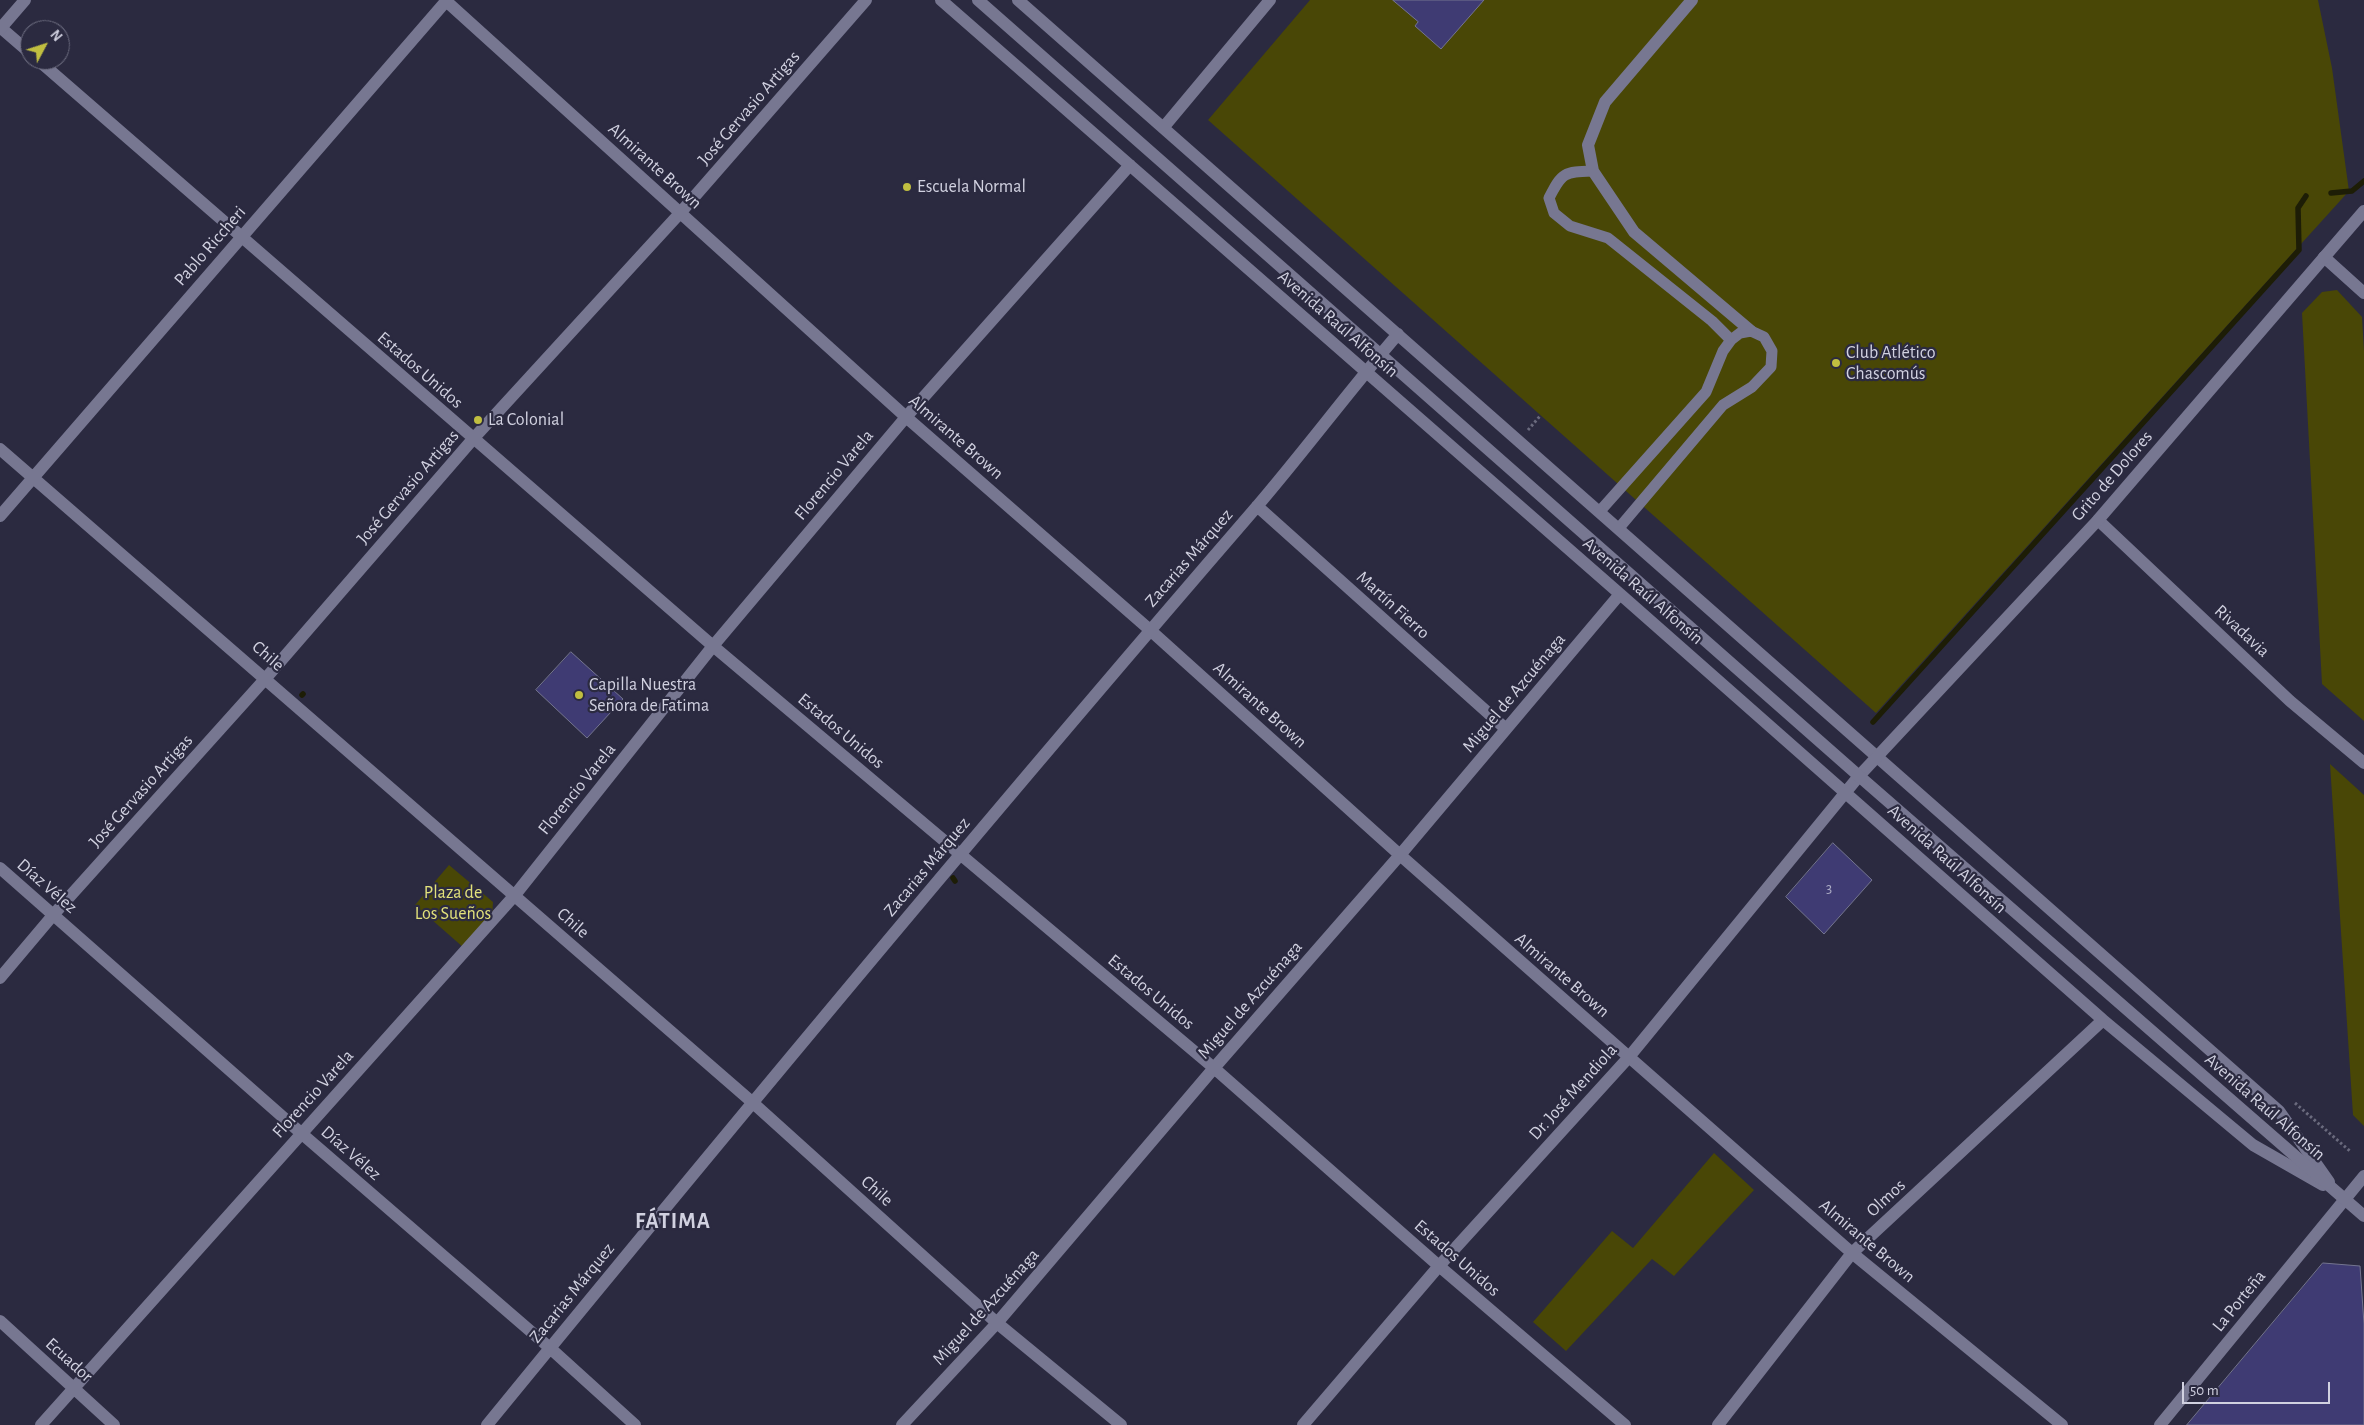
<!DOCTYPE html>
<html>
<head>
<meta charset="utf-8">
<style>
	body { margin:0 }
	#map { position:relative; width:2364px; height:1425px; overflow:hidden; background:#2b2a40; font-family:"Alegreya Sans",sans-serif }
	canvas { display:block }
	.north { position:absolute; left:20px; top:20px; width:50px; height:50px; box-sizing:border-box; background:#2b2a40; border:1px solid #6d6d80; border-radius:50%; rotate:50deg; font-size:14px; font-weight:700; line-height:20px; text-align:center; color:#d1d1e0 }
	.north::after { content:''; display:block; margin:auto; width:18px; height:22px; background:#c0be40; clip-path:polygon(50% 0,100% 100%,50% 72%,0 100%) }
	.scale { position:absolute; left:2182px; top:1382px; width:148px; height:22px; box-sizing:border-box; border:2px solid #d1d1e0; border-top:0; padding-left:6px; font-size:15px; line-height:18px; white-space:nowrap; color:#d1d1e0; -webkit-text-stroke:4px #2b2a40; paint-order:stroke }
</style>
</head>
<body>
<div id="map">
<canvas width="2364" height="1425"></canvas>
<div class="north">N</div>
<div class="scale">50 m</div>
</div>
<script>
const context = document.querySelector('canvas').getContext('2d');
context.lineJoin = 'round';
function paint(path, color) {
  context.fillStyle = color;
  context.fill(path, 'evenodd');
}
function stroke(path, color, width, dash) {
  context.strokeStyle = color;
  context.lineWidth = width;
  context.lineCap = dash ? 'butt' : 'round';
  context.setLineDash(dash || []);
  context.stroke(path);
}
function write(font, color, halo, rows, align = 'center') {
  context.font = font + ' "Alegreya Sans",sans-serif';
  context.lineWidth = 4.5;
  context.setLineDash([]);
  context.textBaseline = 'middle';
  context.strokeStyle = halo;
  context.fillStyle = color;
  for (const [text, x, y, turn = 0] of rows) {
    context.save();
    context.translate(x, y);
    context.rotate((+turn || 0) * Math.PI / 180);
    context.textAlign = isNaN(turn) ? turn : align;
    if (halo) context.strokeText(text, 0, 0);
    context.fillText(text, 0, 0);
    context.restore();
  }
}
paint(new Path2D(`
	M1310,0H2318L2332,68L2349,191L1876,713L1208,120Z
	M2337,290L2362,317L2364,351V721L2322,684L2302,313L2322,292Z
	M2330,764L2364,795V1126L2353,1115Z
	M449,865L493,902L492,917L464,948L415,905Z
	M1714,1153L1754,1190L1674,1276L1652,1259L1566,1351L1533,1322L1612,1231L1633,1248Z`), '#494706');
stroke(new Path2D(`
	M2331,193L2352,191L2364,181
	M302,695L303,694
	M1873,722L2299,250L2298,208L2306,196
	M953,878L955,881`), '#1d1d06', 5.5);
const building = new Path2D(`
	M1393,0H1484L1441,49L1415,26L1418,22Z
	M571,652L623,699L587,738L536,690Z
	M1833,843L1872,880L1824,934L1786,897Z
	M2323,1263L2360,1266L2364,1324V1425H2187Z`);
paint(building, '#3f3b73');
stroke(building, '#74758f', 1);
stroke(new Path2D(`
	M1528,430L1540,416
	M2295,1103L2351,1152`), '#6a6a7d', 3, [2.5, 2.5]);
stroke(new Path2D(`
	M1593,171C1564,172 1562,172 1549,198L1554,213L1570,226L1608,238L1712,321L1731,340
	M1600,511L1706,392L1723,351L1731,340L1740,333L1751,331L1764,337L1772,351L1771,367L1752,387L1723,405L1619,528`), '#777791', 11);
stroke(new Path2D(`
	M445,0L906,417L1150,630L1400,855L1629,1057L1852,1253L2062,1425
	M941,0L1620,594L2103,1020L2253,1145L2323,1185
	M1018,0L2279,1111L2329,1182
	M1692,0L1605,102L1588,145L1593,171L1634,232L1751,331
	M0,27L30,53
	M38,60L713,646L1214,1068L1439,1266L1625,1425
	M1163,128L1270,0
	M2324,257L2364,293
	M0,449L752,1102L997,1323L1121,1425
	M1257,506L1506,729
	M0,516L447,0
	M2098,520L2290,701L2364,763
	M0,868L301,1133L550,1348L635,1425
	M0,978L54,914L266,678L473,439L681,212L866,0
	M0,1321L114,1425
	M41,1425L515,895L713,646L906,417L1130,165
	M487,1425C739,1117 993,812 1253,511C1303,453 1348,392 1398,334
	M902,1425L997,1323L1214,1068L1400,855L1620,594
	M1303,1425L1439,1266L1629,1057L1859,776
	M1718,1425L1852,1253L2103,1020
	M2160,1425L2364,1176`), '#777791', 12);
stroke(new Path2D(`
	M1859,776L2098,520L2364,211`), '#777791', 12);
stroke(new Path2D(`
	M978,0L1859,776L2364,1216
	M0,29L25,0`), '#777791', 12);
for (const [x, y, r, color] of [
	[907,187,5,"#c0be40"],
	[1836,363,5,"#c0be40"],
	[478,420,5,"#c0be40"],
	[579,695,5,"#c0be40"]
]) {
  const dot = new Path2D();
  dot.arc(x, y, r, 0, 2 * Math.PI);
  context.fillStyle = color;
  context.fill(dot);
  stroke(dot, '#2b2a40', 2);
}
write('15px', '#acacc5', null, [
	["3",1829,888]
]);
write('18px', '#d1d1e0', '#2b2a40', [
	["José Gervasio Artigas",749,108,-49],
	["Almirante Brown",655,166,42],
	["Pablo Riccheri",210,246,-49],
	["Avenida Raúl Alfonsín",1338,324,41],
	["Estados Unidos",420,370,41],
	["Almirante Brown",956,437,41],
	["Florencio Varela",834,475,-50],
	["Grito de Dolores",2112,476,-49],
	["José Gervasio Artigas",408,487,-49],
	["Zacarias Márquez",1189,558,-49],
	["Avenida Raúl Alfonsín",1643,591,41],
	["Martín Fierro",1393,605,42],
	["Rivadavia",2242,631,43],
	["Chile",268,656,41],
	["Miguel de Azcuénaga",1514,693,-50],
	["Almirante Brown",1260,705,42],
	["Estados Unidos",841,731,40],
	["Florencio Varela",577,789,-51],
	["José Gervasio Artigas",141,791,-48],
	["Avenida Raúl Alfonsín",1947,859,42],
	["Zacarias Márquez",927,867,-50],
	["Díaz Vélez",47,886,41],
	["Chile",573,923,41],
	["Almirante Brown",1562,975,41],
	["Estados Unidos",1151,992,40],
	["Miguel de Azcuénaga",1250,1000,-49],
	["Dr. José Mendiola",1573,1092,-48],
	["Florencio Varela",313,1094,-48],
	["Avenida Raúl Alfonsín",2265,1107,41],
	["Díaz Vélez",351,1153,41],
	["Chile",877,1191,42],
	["Olmos",1886,1198,-43],
	["Almirante Brown",1867,1241,40],
	["Estados Unidos",1457,1258,41],
	["Zacarias Márquez",572,1293,-51],
	["La Porteña",2239,1301,-51],
	["Miguel de Azcuénaga",986,1307,-48],
	["Ecuador",69,1360,42]
]);
write('18px', '#d1d1e0', '#2b2a40', [
	["Escuela Normal",917,187],
	["Club Atlético",1846,353],
	["Chascomús",1846,374],
	["La Colonial",488,420],
	["Capilla Nuestra",589,685],
	["Señora de Fatima",589,706]
], 'left');
write('18px', '#e2e17b', '#2b2a40', [
	["Plaza de",453,893],
	["Los Sueños",453,914]
]);
context.letterSpacing = '1px';
write('bold 22px', '#d1d1e0', '#2b2a40', [
	["FÁTIMA",673,1221]
]);
context.letterSpacing = '0px';
</script>
</body>
</html>
